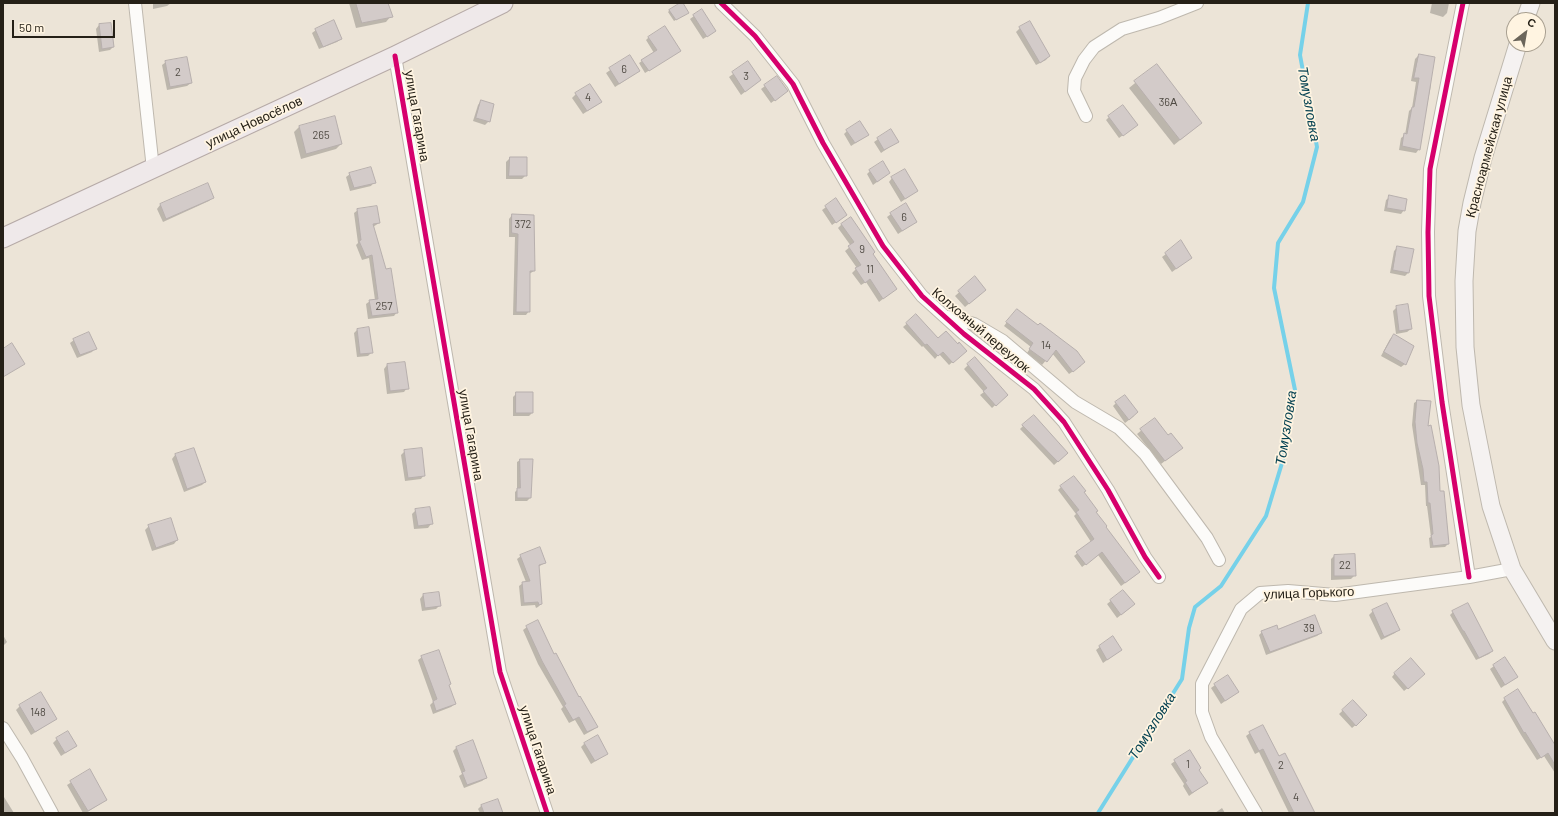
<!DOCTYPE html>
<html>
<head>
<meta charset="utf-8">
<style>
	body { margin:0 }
	#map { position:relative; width:1558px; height:816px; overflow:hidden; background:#ece4d7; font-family:Barlow,sans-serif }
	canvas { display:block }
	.frame { position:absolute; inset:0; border:4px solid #252017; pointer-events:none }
	.north { position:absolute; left:1506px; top:12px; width:40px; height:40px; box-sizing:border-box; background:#fff4e1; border:1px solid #a89f90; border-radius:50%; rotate:31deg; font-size:11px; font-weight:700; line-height:16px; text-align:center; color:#252017 }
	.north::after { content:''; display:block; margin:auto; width:14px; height:18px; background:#6b655a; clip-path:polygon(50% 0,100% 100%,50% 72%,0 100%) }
	.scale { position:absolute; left:12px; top:20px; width:103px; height:18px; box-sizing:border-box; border:2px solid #252017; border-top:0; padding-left:5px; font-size:12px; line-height:14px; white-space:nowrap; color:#252017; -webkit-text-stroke:3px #fff4e1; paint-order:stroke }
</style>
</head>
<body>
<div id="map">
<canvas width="1558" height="816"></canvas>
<div class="frame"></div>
<div class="north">С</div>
<div class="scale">50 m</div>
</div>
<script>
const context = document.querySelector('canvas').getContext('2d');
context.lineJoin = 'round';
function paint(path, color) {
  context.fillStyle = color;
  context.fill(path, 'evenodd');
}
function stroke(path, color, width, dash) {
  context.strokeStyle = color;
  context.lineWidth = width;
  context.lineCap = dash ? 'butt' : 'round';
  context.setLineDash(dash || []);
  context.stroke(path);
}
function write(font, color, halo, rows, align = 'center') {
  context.font = font + ' Barlow,sans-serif';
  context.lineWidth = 3.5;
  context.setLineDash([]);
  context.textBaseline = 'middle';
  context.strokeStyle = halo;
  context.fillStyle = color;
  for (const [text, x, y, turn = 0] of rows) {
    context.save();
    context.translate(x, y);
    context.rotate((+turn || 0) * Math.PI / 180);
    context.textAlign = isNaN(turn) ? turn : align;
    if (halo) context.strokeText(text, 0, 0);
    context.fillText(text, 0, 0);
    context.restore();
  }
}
paint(new Path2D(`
	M153,3H171L167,6L153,9Z
	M349,3H387L391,16L386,22L356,28Z
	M1432,3H1449L1447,13L1443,17L1430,13Z
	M670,10L686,14L674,21L668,12Z
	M694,16L711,34L703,39L690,19Z
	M99,25L113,47L110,50L99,52L96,29Z
	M1020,28L1049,56L1046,60L1036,65L1016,32Z
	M316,30L341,39L337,42L319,49L312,33Z
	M649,37L677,53L645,73L639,63L654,53L646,40Z
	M1419,55L1431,85L1419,149L1416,153L1399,150L1401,138L1405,135L1409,111L1412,108L1416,82L1411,81L1415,59Z
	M630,56L635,74L615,87L606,73Z
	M166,62L191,83L187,86L167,90L162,65Z
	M748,63L760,80L741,95L729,77Z
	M1156,66L1195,128L1174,145L1129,88Z
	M765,86L787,91L771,103L761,89Z
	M576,94L597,105L583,114L572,98Z
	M481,101L489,121L485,125L473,121L478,105Z
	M1109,117L1133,128L1119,138L1106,120Z
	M299,127L341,144L336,149L301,159L294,132Z
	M891,130L898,141L881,153L874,142Z
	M847,131L868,135L851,146L844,134Z
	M510,158L526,175L522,179H506V162Z
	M870,171L889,173L873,185L867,174Z
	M350,174L374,182L371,186L350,191L346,177Z
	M892,178L917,191L901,202L889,182Z
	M207,184L213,197L209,201L163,222L157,209L160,205Z
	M1390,197L1404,210L1401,214L1384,211L1386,200Z
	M836,200L842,218L832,225L822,210Z
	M358,210L379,223L373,227L397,312L394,316L368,319L366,304L370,301L375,300L369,258L362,260L356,245L358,243L354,213Z
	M891,214L916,222L898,234L887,217Z
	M512,215L534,271L529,274V311L526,315H513L515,237H509V219Z
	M842,224L872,254L896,289L879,302L866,282L861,285L852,273L857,268L845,251L851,246L838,228Z
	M1398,247L1409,272L1405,276L1390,273L1394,251Z
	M1166,254L1187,261L1172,272L1162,257Z
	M975,278L982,293L965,307L955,296Z
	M1397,307L1411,329L1407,332L1396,334L1393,311Z
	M1013,314L1081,366L1069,374L1052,353L1042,365L1027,353L1031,347L1004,326Z
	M916,316L938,340L958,345L965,351L949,365L939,354L935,359L923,346L922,347L903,327Z
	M369,328L372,352L368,356L357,357L354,333L357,330Z
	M1394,336L1405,364L1401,367L1381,356L1390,339Z
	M74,340L95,348L92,352L77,358L70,343Z
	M975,358L1003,398L992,408L980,395L984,392L964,369Z
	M404,363L407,388L404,392L387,394L384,369L387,365Z
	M517,393L532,413L529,416H513V397Z
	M1417,401L1427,427L1448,544L1445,547L1430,548L1429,538L1431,537L1427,506H1426L1425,485H1421L1412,425L1414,403Z
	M1116,403L1134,416L1125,423L1113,406Z
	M1154,420L1178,451L1161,464L1137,434Z
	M1023,426L1064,456L1054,465L1020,429Z
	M193,449L205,482L202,485L184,492L172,459L175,455Z
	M405,451L424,475L421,479L405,481L401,455Z
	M520,460L530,498L527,501H515V492L517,490V462Z
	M1061,487L1083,492L1136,575L1121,586L1098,555L1082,567L1074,556L1091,542L1074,516L1076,514L1058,490Z
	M416,510L431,524L428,528L414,529L412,514Z
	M149,526L177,540L174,544L152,551L145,530Z
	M521,556L545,563L538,567L541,604L538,607L536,608L535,605L521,606L519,586L523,583L526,582L517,559Z
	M1334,556L1355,575L1351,579L1331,580V559Z
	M1123,591L1130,608L1117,618L1107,604Z
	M423,595L439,606L436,609L422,611L420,599Z
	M1373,611L1398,630L1395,633L1381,640L1369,615Z
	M1453,612L1492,651L1489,654L1476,660L1450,615Z
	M527,627L554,656L596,727L593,730L584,735L575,720L569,723L561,709L563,707L538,664L523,630Z
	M1278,631L1321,633L1317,636L1266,655L1259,635L1262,632Z
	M3,635L7,642L3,646Z
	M1112,637L1117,653L1103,663L1096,650Z
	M422,657L448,686L455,704L451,707L433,714L430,705L433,702L418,660Z
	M1505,658L1517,677L1501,688L1490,669Z
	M1395,673L1420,678L1404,691L1392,677Z
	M1215,685L1238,692L1221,704L1211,688Z
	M1505,699L1555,747V773L1544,756L1537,760L1521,735L1502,702Z
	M1353,701L1363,719L1352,728L1339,714Z
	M20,706L56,719L31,735L16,710Z
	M1250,733L1279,757L1315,813H1289L1259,752L1255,754L1246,736Z
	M57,739L76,746L61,756L53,743Z
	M585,743L607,754L591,764L581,747Z
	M457,747L486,778L482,781L464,788L459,776L462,774L453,751Z
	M1175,761L1198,770L1206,783L1189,796L1183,786L1184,784L1171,764Z
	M89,771L106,800L86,813H83L67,785Z
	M4,797L14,813H3V798Z
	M482,805L502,813H480L478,809Z
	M1222,808L1225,813H1215Z`), '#0003');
stroke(new Path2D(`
	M1098,813L1182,679L1189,628L1195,607L1221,586L1266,516L1282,463L1295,390L1274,288L1278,243L1303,202L1317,147L1300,55L1308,3`), '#76d1e9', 4);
const building = new Path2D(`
	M356,3H388L393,17L362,23Z
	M680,3H683L689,13L676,20L669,10Z
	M702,9L716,31L707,37L693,15Z
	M334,20L342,39L323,47L315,29Z
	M1030,21L1050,56L1040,63L1019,27Z
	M111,23L114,47L102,49L99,24Z
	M665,26L681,51L649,71L641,60L657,50L648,37Z
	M1419,54L1435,57L1420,150L1402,146L1404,133L1407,134L1412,107H1414L1419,78H1414Z
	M630,55L640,71L619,84L609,68Z
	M187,57L192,83L170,87L165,61Z
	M748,61L761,80L745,92L732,72Z
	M1157,64L1202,123L1180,140L1134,81Z
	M777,76L788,91L775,101L764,85Z
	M590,84L602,102L587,111L575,93Z
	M481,100L494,104L490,122L476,118Z
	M1123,105L1138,125L1123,136L1108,116Z
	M335,116L342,144L306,154L299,126Z
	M860,121L869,135L855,143L846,130Z
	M891,129L899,142L884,150L877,138Z
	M510,157H527V176H509Z
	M883,161L890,173L877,182L869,170Z
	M371,167L376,183L354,188L349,173Z
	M905,169L918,191L905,199L891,177Z
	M208,183L214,198L166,219L160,204Z
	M1389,195L1407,199L1405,211L1387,208Z
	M836,198L847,215L836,223L825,206Z
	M906,203L917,222L902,231L890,213Z
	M377,206L380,223L373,224L386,269L391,268L398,313L372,316L369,300L378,299L372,255L366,257L359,241L361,240L357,209Z
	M512,214L534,215L535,271H530V312H516L518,234L512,233Z
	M851,217L875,252L873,254L897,289L883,299L870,279L865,283L855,268L861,265L848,246L854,242L841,224Z
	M1181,240L1192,258L1176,269L1165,253Z
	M1397,246L1414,249L1409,273L1393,270Z
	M975,276L986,290L969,304L958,291Z
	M1408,304L1412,329L1399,331L1396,306Z
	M1017,309L1038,325L1040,323L1077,351L1085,362L1073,372L1056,350L1047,362L1029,349L1033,343L1006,322Z
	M916,314L938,338L946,331L958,344L959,342L967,351L953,363L943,352L938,356L927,344L925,345L906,323Z
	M369,327L373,353L360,354L357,329Z
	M89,332L97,349L80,355L73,339Z
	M1394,334L1414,346L1406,365L1384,352Z
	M12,343L25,364L3,377V349Z
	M975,357L1008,395L996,406L983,391L987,388L967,364Z
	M405,362L409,389L390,391L387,364Z
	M516,392H533V413H516Z
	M1125,395L1138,412L1129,420L1115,402Z
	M1417,400L1431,401L1428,426L1431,425L1439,466L1440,491H1444L1449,544L1433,546L1431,535L1433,534L1430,503H1428L1427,482H1424L1423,469L1417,443L1415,422Z
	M1034,415L1068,453L1058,462L1022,425Z
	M1155,418L1168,435L1171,433L1183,448L1165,461L1140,429Z
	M194,448L206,482L187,489L175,454Z
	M422,448L425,476L408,478L404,450Z
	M520,459H533L531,498H517V488H520Z
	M1074,476L1086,491L1084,492L1098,511L1096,512L1107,526L1106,527L1140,572L1125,583L1102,552L1086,565L1076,552L1094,539L1076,512L1079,510L1060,486Z
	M430,507L433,524L418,526L415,509Z
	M171,518L178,540L156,548L148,525Z
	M540,547L546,563L539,565L542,604L539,605L538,602L524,603L522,582L530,581L520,555Z
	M1355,554L1356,576H1334V555Z
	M1123,590L1135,604L1121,615L1110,600Z
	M439,592L441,606L425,608L423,594Z
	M1387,603L1400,630L1384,637L1372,610Z
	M1468,603L1493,651L1479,658L1464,631H1463L1452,611Z
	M1315,615L1322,633L1270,652L1261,631L1277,625L1278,629Z
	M538,620L554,654L556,653L579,697L580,696L598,727L587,732L579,717L573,720L564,705L566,704L542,661L526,626Z
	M1113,636L1122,650L1107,660L1099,646Z
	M439,650L451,684L449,685L456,704L436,711L433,701L437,699L421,656Z
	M1505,657L1518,677L1505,685L1493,665Z
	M1411,658L1425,674L1408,689L1394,673Z
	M1228,675L1239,692L1225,701L1214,684Z
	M1518,689L1533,713L1535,712L1555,745V765L1548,753L1541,758L1525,732L1524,733L1504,698Z
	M41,692L57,719L35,732L19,705Z
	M1353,700L1367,715L1356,726L1342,710Z
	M1263,725L1279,756L1285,753L1315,813H1294L1263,749L1259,751L1249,732Z
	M68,731L77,746L65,753L56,738Z
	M598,735L608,754L595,761L584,743Z
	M473,740L487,778L467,785L462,772L465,771L456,747Z
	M1190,750L1201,768L1199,770L1208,783L1192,793L1185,782L1187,781L1174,760Z
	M90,769L107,800L88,811L70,781Z
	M498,799L503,813H484L481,805Z`);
paint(building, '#d3cbc9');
stroke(building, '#b7afad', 1);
const street = new Path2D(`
	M135,3L153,169
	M721,3L755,36L793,84L823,143L883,246L922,296L964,334L1034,389L1064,422L1108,490L1145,557L1159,577
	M1463,3L1430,169L1428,232L1429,296L1442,402L1469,577
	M395,56L500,672L547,813
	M1086,116L1074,91L1075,78L1084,60L1094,47L1122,29L1159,18L1197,3
	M948,317L974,324L1003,341L1075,402L1119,428L1145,454L1207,538L1219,560
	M3,728L22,758L52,813
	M1256,813L1211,737L1202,712V684L1241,609L1260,593L1288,591L1335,595L1469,577L1512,569`);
const secondary = new Path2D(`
	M1525,20L1531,3
	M1518,44L1483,158L1472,203L1467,231L1464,281L1465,347L1471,405L1491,506L1512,569L1555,641`);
const primary = new Path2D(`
	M3,238L395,56L503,3`);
stroke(street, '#beb8ae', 14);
stroke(secondary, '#beb8ae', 19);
stroke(primary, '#b6aaa7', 21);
stroke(street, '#fcfbf9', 12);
stroke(secondary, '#f5f2f1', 17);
stroke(primary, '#efe9ea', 19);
stroke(new Path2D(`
	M721,3L755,36L793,84L823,143L883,246L922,296L964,334L1034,389L1064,422L1108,490L1145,557L1159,577
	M1463,3L1430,169L1428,232L1429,296L1442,402L1469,577
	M395,56L500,672L547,813`), '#d6006c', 5);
write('11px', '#504b44', null, [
	["6",624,69],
	["2",178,72],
	["3",746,76],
	["4",588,97],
	["36А",1168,102],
	["265",321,135],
	["6",904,217],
	["372",523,224],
	["9",862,249],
	["11",870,269],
	["257",384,306],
	["14",1046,345],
	["22",1345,565],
	["39",1309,628],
	["148",38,712],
	["1",1188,764],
	["2",1281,765],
	["4",1296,797]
]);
write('13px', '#252017', '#fff4e1', [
	["улица Гагарина",417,116,80],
	["улица Новосёлов",254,122,-25],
	["Красноармейская улица",1489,147,-75],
	["Колхозный переулок",981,330,40],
	["улица Гагарина",471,435,80],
	["улица Горького",1309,593,-2],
	["улица Гагарина",538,750,72]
]);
write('italic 14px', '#064252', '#fff4e1', [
	["Томузловка",1309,104,80],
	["Томузловка",1286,428,-81],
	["Томузловка",1152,726,-58]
]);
</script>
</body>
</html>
